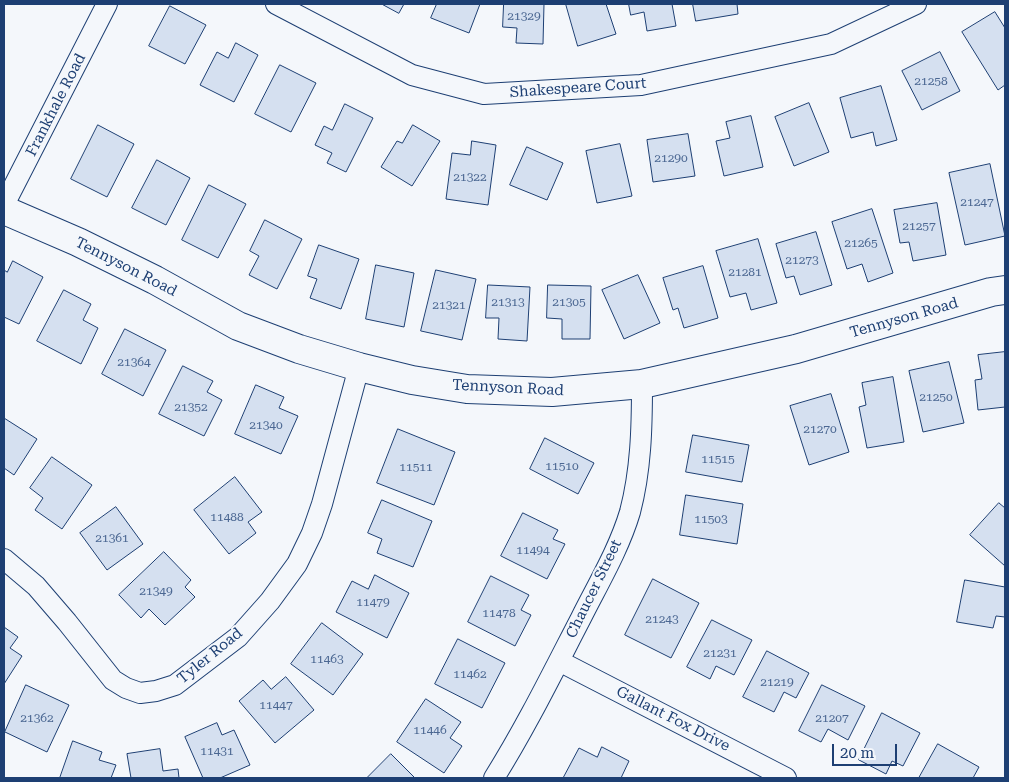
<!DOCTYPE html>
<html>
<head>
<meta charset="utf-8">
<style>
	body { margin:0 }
	#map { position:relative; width:1009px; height:782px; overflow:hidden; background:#f4f7fb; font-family:"Roboto Serif",serif }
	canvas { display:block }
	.frame { position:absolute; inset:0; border:5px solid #1d3f73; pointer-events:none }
	.scale { position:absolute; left:832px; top:744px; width:65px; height:22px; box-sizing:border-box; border:2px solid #1d3f73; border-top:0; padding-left:6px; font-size:15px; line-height:18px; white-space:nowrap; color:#1d3f73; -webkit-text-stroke:4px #f4f7fb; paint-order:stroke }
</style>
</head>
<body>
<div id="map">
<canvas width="1009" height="782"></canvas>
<div class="frame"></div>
<div class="scale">20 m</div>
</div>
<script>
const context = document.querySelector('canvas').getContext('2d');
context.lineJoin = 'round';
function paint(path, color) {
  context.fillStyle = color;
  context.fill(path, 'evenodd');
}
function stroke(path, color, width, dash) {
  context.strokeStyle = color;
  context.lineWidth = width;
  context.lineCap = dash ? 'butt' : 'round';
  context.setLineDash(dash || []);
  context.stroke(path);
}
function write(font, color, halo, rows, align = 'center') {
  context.font = font + ' "Roboto Serif",serif';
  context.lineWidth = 4;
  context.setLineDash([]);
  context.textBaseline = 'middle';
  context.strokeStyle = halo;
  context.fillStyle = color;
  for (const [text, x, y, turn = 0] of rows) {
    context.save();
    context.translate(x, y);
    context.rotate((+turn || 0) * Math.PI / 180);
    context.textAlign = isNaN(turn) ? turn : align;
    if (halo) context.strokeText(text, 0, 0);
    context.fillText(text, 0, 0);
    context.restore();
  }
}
const building = new Path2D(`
	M382,4H404L399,13Z
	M437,4H480L469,33L431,18Z
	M504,4H544L543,44L516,43L517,28L503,27Z
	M566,4H606L616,34L578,46Z
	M629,4H672L676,26L647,31L644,12L631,15Z
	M693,4H737L738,14L696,21Z
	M170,6L206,25L185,64L149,46Z
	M995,12L1005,28V85L998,90L962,32Z
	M236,43L258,55L234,102L200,85L217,52L228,58Z
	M940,52L960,91L922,110L902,71Z
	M280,65L316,83L291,132L255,114Z
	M881,86L897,140L876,146L873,132L851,138L840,98Z
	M809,103L829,152L794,166L775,117Z
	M345,104L373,118L346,172L327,163L332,153L315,145L324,126L332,130Z
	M751,116L763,167L724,176L716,141L730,138L726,122Z
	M98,125L134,144L107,197L71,179Z
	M413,125L440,141L412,186L381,167L397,141L402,143Z
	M688,134L695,176L653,182L647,140Z
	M472,141L496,145L488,205L446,199L452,153L470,155Z
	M620,144L632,196L597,203L586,151Z
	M527,147L563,163L547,200L510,185Z
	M157,160L190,178L166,225L132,208Z
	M990,164L1005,236L965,245L949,173Z
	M209,185L246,204L218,258L182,240Z
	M937,203L946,255L913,261L909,242L900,243L894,210Z
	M872,209L893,273L868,282L862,264L847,269L832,222Z
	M265,220L302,239L277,289L249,275L259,256L250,251Z
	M816,232L832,285L800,295L794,276L786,278L776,244Z
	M758,239L777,303L751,310L746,293L730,297L716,251Z
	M319,245L359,259L341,309L310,298L317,279L308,276Z
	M13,261L43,277L19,324L4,317V270L7,272Z
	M376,265L414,273L404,327L366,319Z
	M703,266L718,318L684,328L678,308L673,310L663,278Z
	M436,270L476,279L462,340L421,331Z
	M638,275L660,323L624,339L602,290Z
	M488,285L530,287L527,341L498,339L499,318H486Z
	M548,285L591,286L590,339H562V319L547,318Z
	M64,290L91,304L83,320L98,328L81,364L37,341Z
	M125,329L166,350L143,396L102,374Z
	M1005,352V407L978,410L975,380L982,379L978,355Z
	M949,362L964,423L923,432L909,371Z
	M183,366L213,381L207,392L222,400L204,436L159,414Z
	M893,377L904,442L867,448L859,407L866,405L862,383Z
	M256,385L284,397L279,408L298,416L281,454L235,434Z
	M831,394L849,452L809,465L790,406Z
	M4,418L37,439L14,475L4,468Z
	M398,429L455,452L434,505L377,483Z
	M693,435L749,445L742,482L686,472Z
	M545,438L594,463L578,494L530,469Z
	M52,457L92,485L62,529L35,510L43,498L30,488Z
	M235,477L262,512L248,522L256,533L229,554L194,510Z
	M686,495L743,504L737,544L680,535Z
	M382,500L432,521L413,567L377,553L382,539L368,533Z
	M999,503L1005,508V566L970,535Z
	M116,507L143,544L107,570L80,533Z
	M523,513L558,530L553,539L565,544L547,579L501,556Z
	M164,552L191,580L185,587L195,597L165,625L149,609L141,618L119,595Z
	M375,575L409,593L387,638L336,612L352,581L368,589Z
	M491,576L529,595L521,610L531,615L515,646L468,622Z
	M653,579L699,603L671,658L625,635Z
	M965,580L1005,587V617L996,616L993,628L957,622Z
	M712,620L752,640L734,675L716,666L710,679L687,667Z
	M322,623L363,654L333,695L291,664Z
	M4,627L18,637L10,648L22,656L4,684Z
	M458,639L505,663L482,708L435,684Z
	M767,651L809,673L796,698L784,692L774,712L743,697Z
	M286,677L314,710L275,743L239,701L263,680L271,689Z
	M26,685L69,705L47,752L5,732Z
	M822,685L865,706L848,740L828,729L821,742L799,731Z
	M426,699L461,722L450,738L462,746L444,773L397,742Z
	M882,713L920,733L903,766L892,761L886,774L859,760Z
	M217,723L222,735L234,730L250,765L220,778H203L185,737Z
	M73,741L102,752L99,760L116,765L111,778H60Z
	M938,744L979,767L973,778H919Z
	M602,747L629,761L621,778H563L579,748L597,757Z
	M160,749L163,771L178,769L179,778H131L127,754Z
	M391,754L415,778H367Z`);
paint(building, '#d5e0f0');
stroke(building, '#1d3f73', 1);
const street = new Path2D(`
	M276,4L412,75L484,94L641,85L831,44L916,4
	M4,205L107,4
	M4,559L36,586L67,622L113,680L126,688L140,693L156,691L175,685L238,637L270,601L297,564L312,533L322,504L359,367
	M559,661L786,778
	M494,778C526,727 553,672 581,618C598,584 619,549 630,512C641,470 642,428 642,384`);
const secondary = new Path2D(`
	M4,210L78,242L155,280L238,326L299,349L359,367L412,380L467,389L552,392L642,384L796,349L991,292L1005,290`);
stroke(street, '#1d3f73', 22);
stroke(secondary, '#1d3f73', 30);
stroke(street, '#f4f7fb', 20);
stroke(secondary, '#f4f7fb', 28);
write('12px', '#4b6792', null, [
	["21329",524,16],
	["21258",931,81],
	["21290",671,158],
	["21322",470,177],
	["21247",977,202],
	["21257",919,226],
	["21265",861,243],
	["21273",802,260],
	["21281",745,272],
	["21313",508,302],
	["21305",569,302],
	["21321",449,305],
	["21364",134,362],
	["21250",936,397],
	["21352",191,407],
	["21340",266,425],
	["21270",820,429],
	["11515",718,459],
	["11510",562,466],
	["11511",416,467],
	["11488",227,517],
	["11503",711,519],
	["21361",112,538],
	["11494",533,550],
	["21349",156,591],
	["11479",373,602],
	["11478",499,613],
	["21243",662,619],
	["21231",720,653],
	["11463",327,659],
	["11462",470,674],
	["21219",777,682],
	["11447",276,705],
	["21362",37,718],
	["21207",832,718],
	["11446",430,730],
	["11431",217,751]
]);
write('15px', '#1d3f73', '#f4f7fb', [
	["Shakespeare Court",578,88,-4],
	["Frankhale Road",56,105,-63],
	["Tennyson Road",126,267,27],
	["Tennyson Road",904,318,-16],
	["Tennyson Road",508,388,3],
	["Chaucer Street",594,589,-64],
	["Tyler Road",210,656,-39],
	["Gallant Fox Drive",673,719,27]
]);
</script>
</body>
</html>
